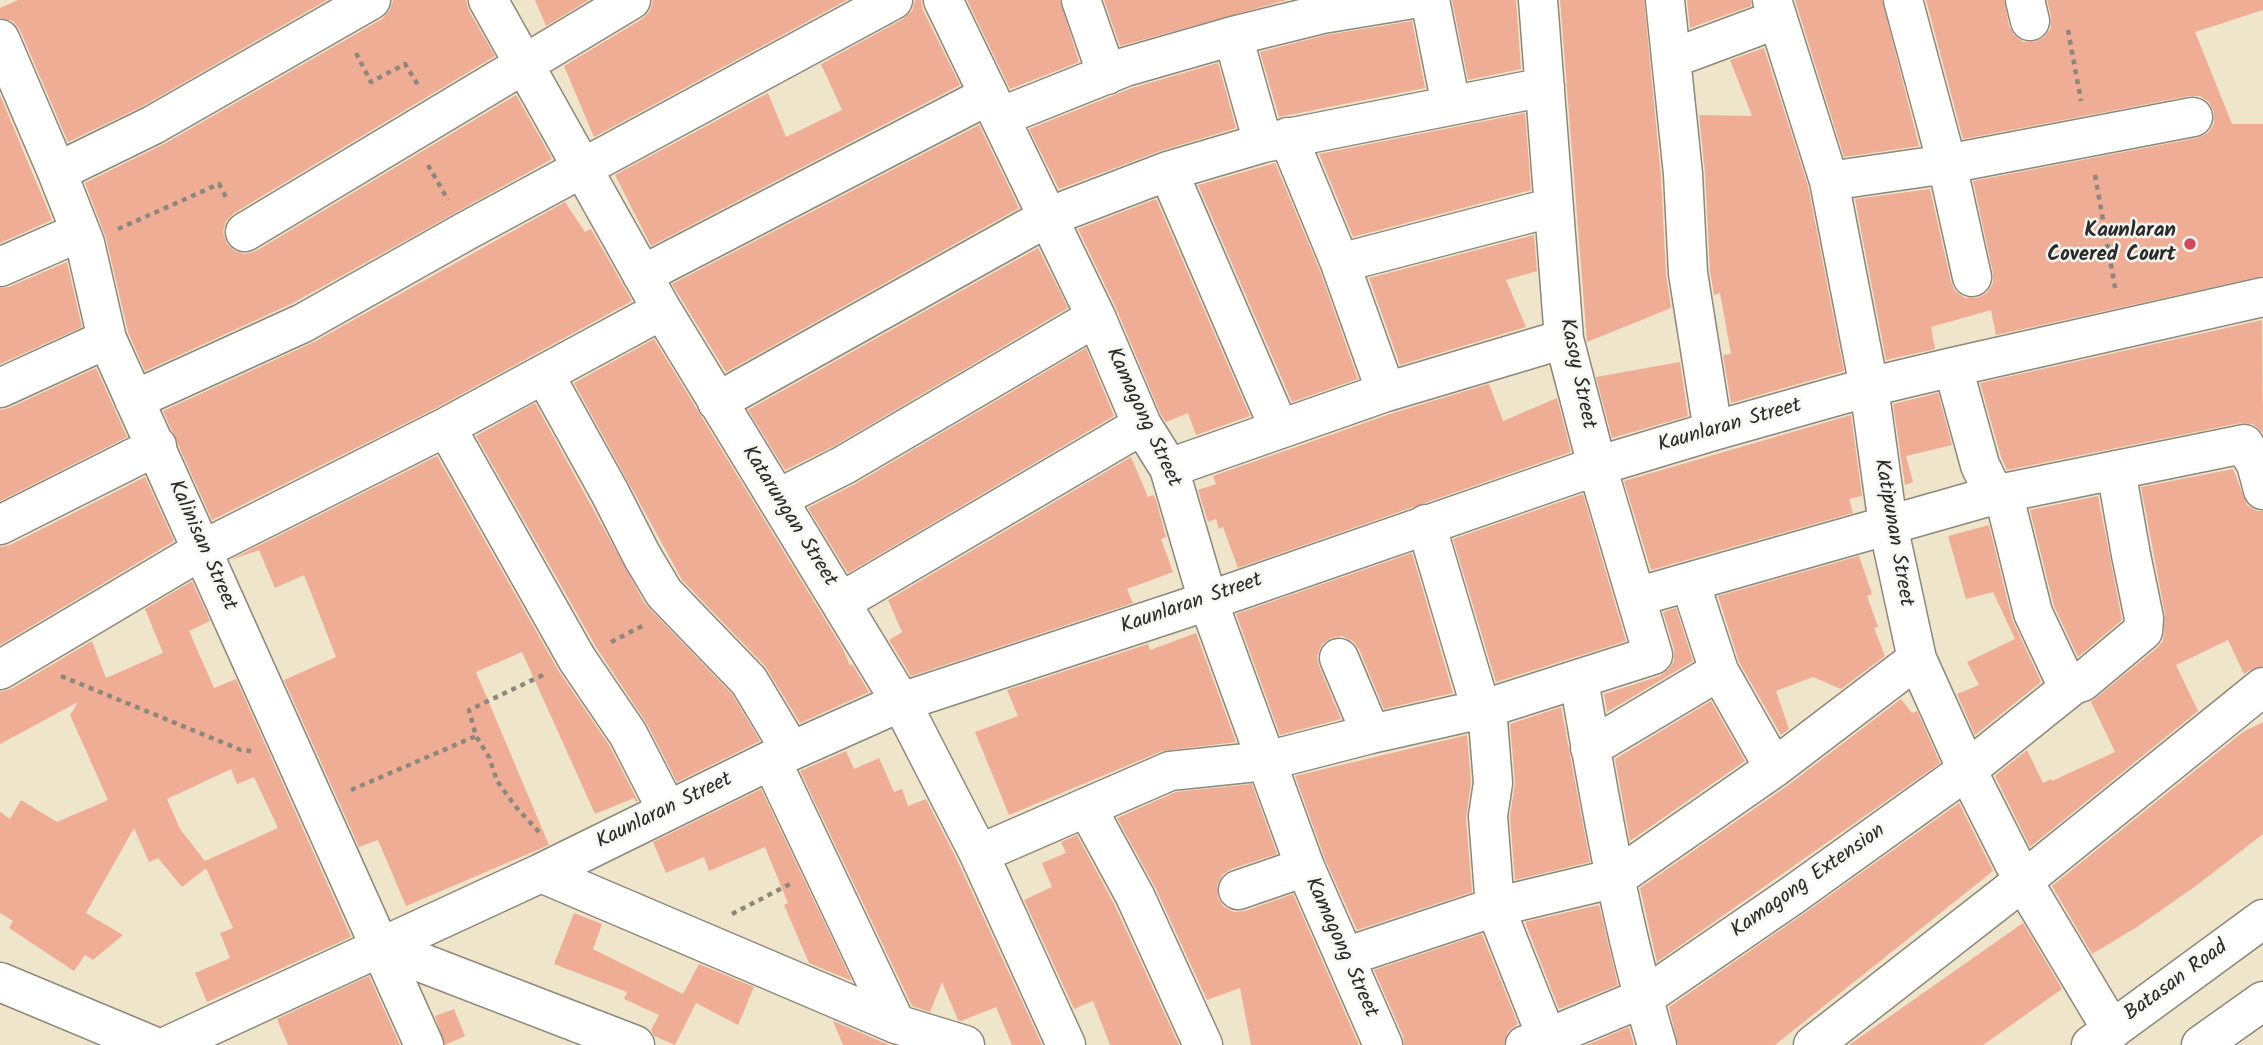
<!DOCTYPE html>
<html>
<head>
<meta charset="utf-8">
<style>
	body { margin:0 }
	canvas { display:block; background:#efe5cb }
</style>
</head>
<body>
<canvas width="2263" height="1045"></canvas>
<script>
const context = document.querySelector('canvas').getContext('2d');
context.lineJoin = 'round';
function paint(path, color) {
  context.fillStyle = color;
  context.fill(path, 'evenodd');
}
function stroke(path, color, width, dash) {
  context.strokeStyle = color;
  context.lineWidth = width;
  context.lineCap = dash ? 'butt' : 'round';
  context.setLineDash(dash || []);
  context.stroke(path);
}
function write(font, color, halo, rows, align = 'center') {
  context.font = font + ' Kalam,sans-serif';
  context.lineWidth = 5;
  context.setLineDash([]);
  context.textBaseline = 'middle';
  context.strokeStyle = halo;
  context.fillStyle = color;
  for (const [text, x, y, turn = 0] of rows) {
    context.save();
    context.translate(x, y);
    context.rotate((+turn || 0) * Math.PI / 180);
    context.textAlign = isNaN(turn) ? turn : align;
    if (halo) context.strokeText(text, 0, 0);
    context.fillText(text, 0, 0);
    context.restore();
  }
}
paint(new Path2D(`
	M18,0H327L143,106L68,142L20,30L13,21L0,18V8Z
	M393,0H466L469,11L495,56L234,213L226,221L223,232L227,244L235,251L245,254L256,251L516,95L552,159L293,303L145,371L128,332L106,238L85,183L164,144L382,19L390,10Z
	M535,0H589L546,26Z
	M653,0H847L594,137L564,66L642,19L650,11Z
	M915,0H921L923,10L960,85L651,246L615,175L768,93L786,137L842,110L821,64L903,19L912,11Z
	M967,0H1060L1079,62L1010,89Z
	M1104,0H1287L1120,46Z
	M1452,0H1516L1521,69L1468,80Z
	M1560,0H1644L1661,176L1666,274L1671,308L1587,342Z
	M1687,0H1751V6L1690,28Z
	M1795,0H1882L1919,146L1844,157Z
	M1926,0H2004L2009,26L2014,35L2023,42H2034L2044,37L2051,28V16L2047,0H2263V10L2195,32L2232,124H2263V276L1996,335L1991,310L1931,327L1935,349L1886,360L1855,199L1930,189L1951,282L1955,291L1965,298H1977L1987,293L1993,283V273L1973,181L2197,138L2208,133L2214,124V112L2209,102L2200,96H2189L1963,139Z
	M1412,21L1425,88L1279,117L1260,52L1326,35Z
	M1764,48L1808,186L1844,371L1731,403L1723,355L1731,354L1720,293L1714,295L1710,271L1705,173L1699,115L1752,116L1730,60Z
	M1218,63L1236,128L1160,151L1059,189L1029,129L1132,88Z
	M0,95L52,220L0,243Z
	M1525,113L1531,190L1353,237L1319,154Z
	M979,125L1019,208L726,372L672,284Z
	M1275,163L1320,271L1358,379L1292,402L1198,185Z
	M1156,199L1250,416L1196,435L1188,413L1166,422L1161,415L1116,308L1078,229Z
	M565,202L585,232L591,229L632,301L436,408L212,520L163,411L314,342Z
	M1534,235L1537,271L1506,280L1526,327L1400,365L1369,278Z
	M1038,248L1068,308L834,446L785,470L748,410Z
	M67,262L82,327L0,364V288L9,287Z
	M2262,320L2263,433L2253,424L2240,423L2007,470L2001,457L1980,383Z
	M654,339L843,649L850,666L852,664L869,692L800,723L765,666L682,580L574,383Z
	M1086,348L1114,416L848,573L808,508L855,484Z
	M1680,362L1688,416L1612,438L1596,377Z
	M96,368L127,437L0,501V410L9,408Z
	M1489,384L1503,421L1557,398L1571,452L1238,568L1223,527L1219,529L1216,519L1208,522L1198,490L1216,484L1213,476L1393,413Z
	M1938,393L1952,445L1906,456L1913,482L1905,485L1893,404Z
	M535,403L645,604L732,694L760,741L677,782L647,724L596,647L476,436Z
	M1851,415L1862,496L1849,499L1853,513L1651,570L1624,481Z
	M437,456L558,670L609,745L638,801L636,802L634,798L595,814L522,652L476,672L549,845L406,906L378,840L359,847L284,680L336,657L304,575L275,588L259,550L230,560Z
	M1131,457L1148,497L1153,495L1156,500L1166,537L1161,539L1173,572L1127,589L1133,603L911,676L889,640L902,632L888,600Z
	M2233,469L2247,505L2257,511H2263V666L2250,670L2244,674L2228,640L2176,665L2198,711L2030,847L1995,776L2027,750L2043,783L2051,779L2052,781L2115,752L2091,702L2157,648L2163,641L2165,614L2141,487Z
	M145,477L174,541L0,645V547L10,545Z
	M1583,494L1626,641L1496,682L1453,539Z
	M2098,496L2122,620L2078,657L2054,606L2030,510Z
	M1989,525L2012,619L2041,682L1975,735L1957,694L1979,685L1967,662L2015,639L1993,592L1966,599L1948,536Z
	M1412,553L1453,693L1384,709L1359,649L1353,641L1342,636L1331,638L1322,644L1317,656L1319,666L1341,719L1280,735L1236,614Z
	M1859,556L1872,594L1867,596L1878,627L1874,628L1885,656L1841,689L1813,677L1776,691L1789,729L1781,735L1739,662L1718,596Z
	M192,581L210,621L189,631L214,688L236,679L351,937L207,1002L195,973L230,958L220,933L233,928L206,868L182,887L158,858L149,862L134,828L86,913L123,935L93,960L85,955L74,971L9,928L13,921L0,913V812L10,819L21,800L57,822L108,800L70,715L78,702L0,744V692L11,689L92,641L106,678L163,653L145,609ZM231,769L237,784L254,777L278,828L205,861L180,829L167,799Z
	M1676,608L1693,661L1607,712L1604,694L1660,676L1669,669L1674,661V649L1663,612Z
	M1196,633L1236,742L1162,751L1009,815L975,732L1018,716L1007,690L1148,644L1150,650Z
	M1901,699L1912,713L1917,711L1940,763L1657,962L1640,888L1787,786Z
	M1711,701L1745,761L1630,841L1615,759Z
	M1561,707L1590,862L1515,880L1510,817L1515,782L1510,724Z
	M2263,722V834L2197,885L2137,927L2092,954L2052,886L2243,732Z
	M1467,735L1471,782L1466,818L1472,892L1357,930L1325,859L1295,776Z
	M846,751L854,769L879,758L894,792L902,789L908,806L926,799L959,864L1042,1045H1012L996,1007L961,1021L958,1020L942,982L930,1012L912,1006L800,771Z
	M1252,784L1277,854L1231,869L1222,875L1217,885L1218,898L1224,907L1234,912L1245,911L1293,894L1359,1045H1251L1240,988L1207,1000L1155,887L1117,818L1176,792Z
	M761,789L852,981L809,963L784,905L788,903L765,847L709,871L704,857L666,873L653,842Z
	M1959,803L1993,871L1775,1045H1678L1669,1007L1802,915Z
	M1077,835L1115,906L1179,1045H1110L1093,1001L1074,1009L1024,900L1052,887L1042,863L1066,853L1061,842Z
	M1599,905L1618,985L1559,1009L1525,922Z
	M574,913L602,924L593,949L683,994L699,964L754,987L738,1025L696,1003L675,1045L654,1036L651,1030L659,1015L624,999L627,992L554,964Z
	M2023,923L2062,989L1983,1045H1849Z
	M1482,934L1518,1024L1508,1031L1504,1045H1404L1403,1036L1374,970Z
	M369,976L400,1045H288L277,1019Z
	M454,1009L465,1036L445,1045L435,1016Z
	M833,1021L887,1044L890,1045H843Z
	M1629,1027L1634,1045H1587Z`), '#f0ad96');
const minor = new Path2D(`
	M488,0L662,310L901,702L979,854L1066,1045
	M943,0L1096,317L1142,425L1169,468L1208,601L1305,867L1383,1045
	M1081,0L1107,75
	M1430,0L1451,105
	M1665,0L1683,174L1688,273L1713,431
	M1772,0L1829,181L1869,387L1888,525L1917,659L1967,770L2023,881L2112,1030
	M1903,0L1947,164L1972,277
	M2025,0L2030,21
	M1233,36L1263,143
	M0,39L57,172L85,243L107,339L424,1045
	M1673,58L1778,19
	M1000,117L1125,67L1233,36L1322,14L1407,0
	M1288,137L1340,263L1386,392
	M1168,171L1279,428
	M57,172L153,125L371,0
	M1829,181L1947,164L2193,117
	M245,232L631,0
	M1340,263L1554,207
	M0,267L80,232
	M642,275L989,95
	M1953,367L1980,465L1990,486L2006,504L2033,613L2065,681L2073,685L2082,682L2143,631L2144,618L2131,555L2116,470
	M544,374L610,493L642,556L664,593L749,681L791,751
	M0,388L107,339
	M134,400L303,323L466,231L893,0
	M717,402L1048,217L1168,171L1263,143L1545,87
	M446,427L577,659L628,734L667,810
	M1169,468L1386,392L1564,339
	M777,499L844,465L1096,317
	M1426,524L1481,709
	M0,525L157,446
	M1690,582L1719,671L1774,768
	M1636,597L1998,494L2244,444L2256,464L2263,490
	M841,602L1142,425
	M1339,658L1371,734
	M0,670L202,550L446,427L662,310
	M1579,680C1600,802 1621,926 1657,1045
	M1487,708L1493,783L1488,816L1495,907L1547,1038
	M1590,748L1719,671
	M771,760L896,1024
	M1087,808L1135,896L1203,1045
	M979,854L1170,771L1266,761L1371,734L1487,708L1653,655L1597,466L1564,339L1538,0
	M541,873L896,1024L965,1045
	M1238,890L1305,867
	M381,947L635,1045
	M1345,957L1495,907L1616,878L1774,768L1917,659
	M169,1045L541,873L771,760L901,702L1208,601L1597,466L1713,431L1869,387L1953,367L2263,297
	M1525,1045L1547,1038L1643,998L1790,897L1967,770L2073,685
	M1813,1045L2023,881L2263,687`);
const major = new Path2D(`
	M0,982L151,1045
	M2091,1045L2263,919
	M2201,1045L2263,1001`);
stroke(minor, '#8d887b', 41);
stroke(major, '#8d887b', 41);
stroke(new Path2D(`
	M2068,30L2081,101
	M356,53L371,82L405,64L418,85
	M428,165L448,200
	M2095,175L2116,293
	M118,229L219,184L227,199
	M611,642L644,625
	M61,676L241,750L251,751
	M351,790L476,736
	M539,832L516,807L497,781L489,757L476,736L469,710L543,675
	M732,914L790,884`), '#8d887b', 4.5, [5, 5]);
stroke(minor, '#fff', 38);
stroke(major, '#fff', 38);
for (const [x, y, r, color] of [
	[2190,244,7,"#d1495b"]
]) {
  const dot = new Path2D();
  dot.arc(x, y, r, 0, 2 * Math.PI);
  context.fillStyle = color;
  context.fill(dot);
  stroke(dot, '#f6f6f2', 2.5);
}
write('bold 21px', '#2b2b2b', '#f6f6f2', [
	["Kaunlaran",2176,232],
	["Covered Court",2176,256]
], 'right');
write('21px', '#2b2b2b', '#f6f6f2', [
	["Kasoy Street",1576,374,78],
	["Kamagong Street",1142,418,65],
	["Kaunlaran Street",1730,427,-16],
	["Katarungan Street",788,517,58],
	["Katipunan Street",1892,533,80],
	["Kalinisan Street",201,546,66],
	["Kaunlaran Street",1192,605,-19],
	["Kaunlaran Street",665,812,-26],
	["Kamagong Extension",1809,882,-35],
	["Kamagong Street",1340,948,66],
	["Batasan Road",2177,982,-36]
]);
</script>
</body>
</html>
